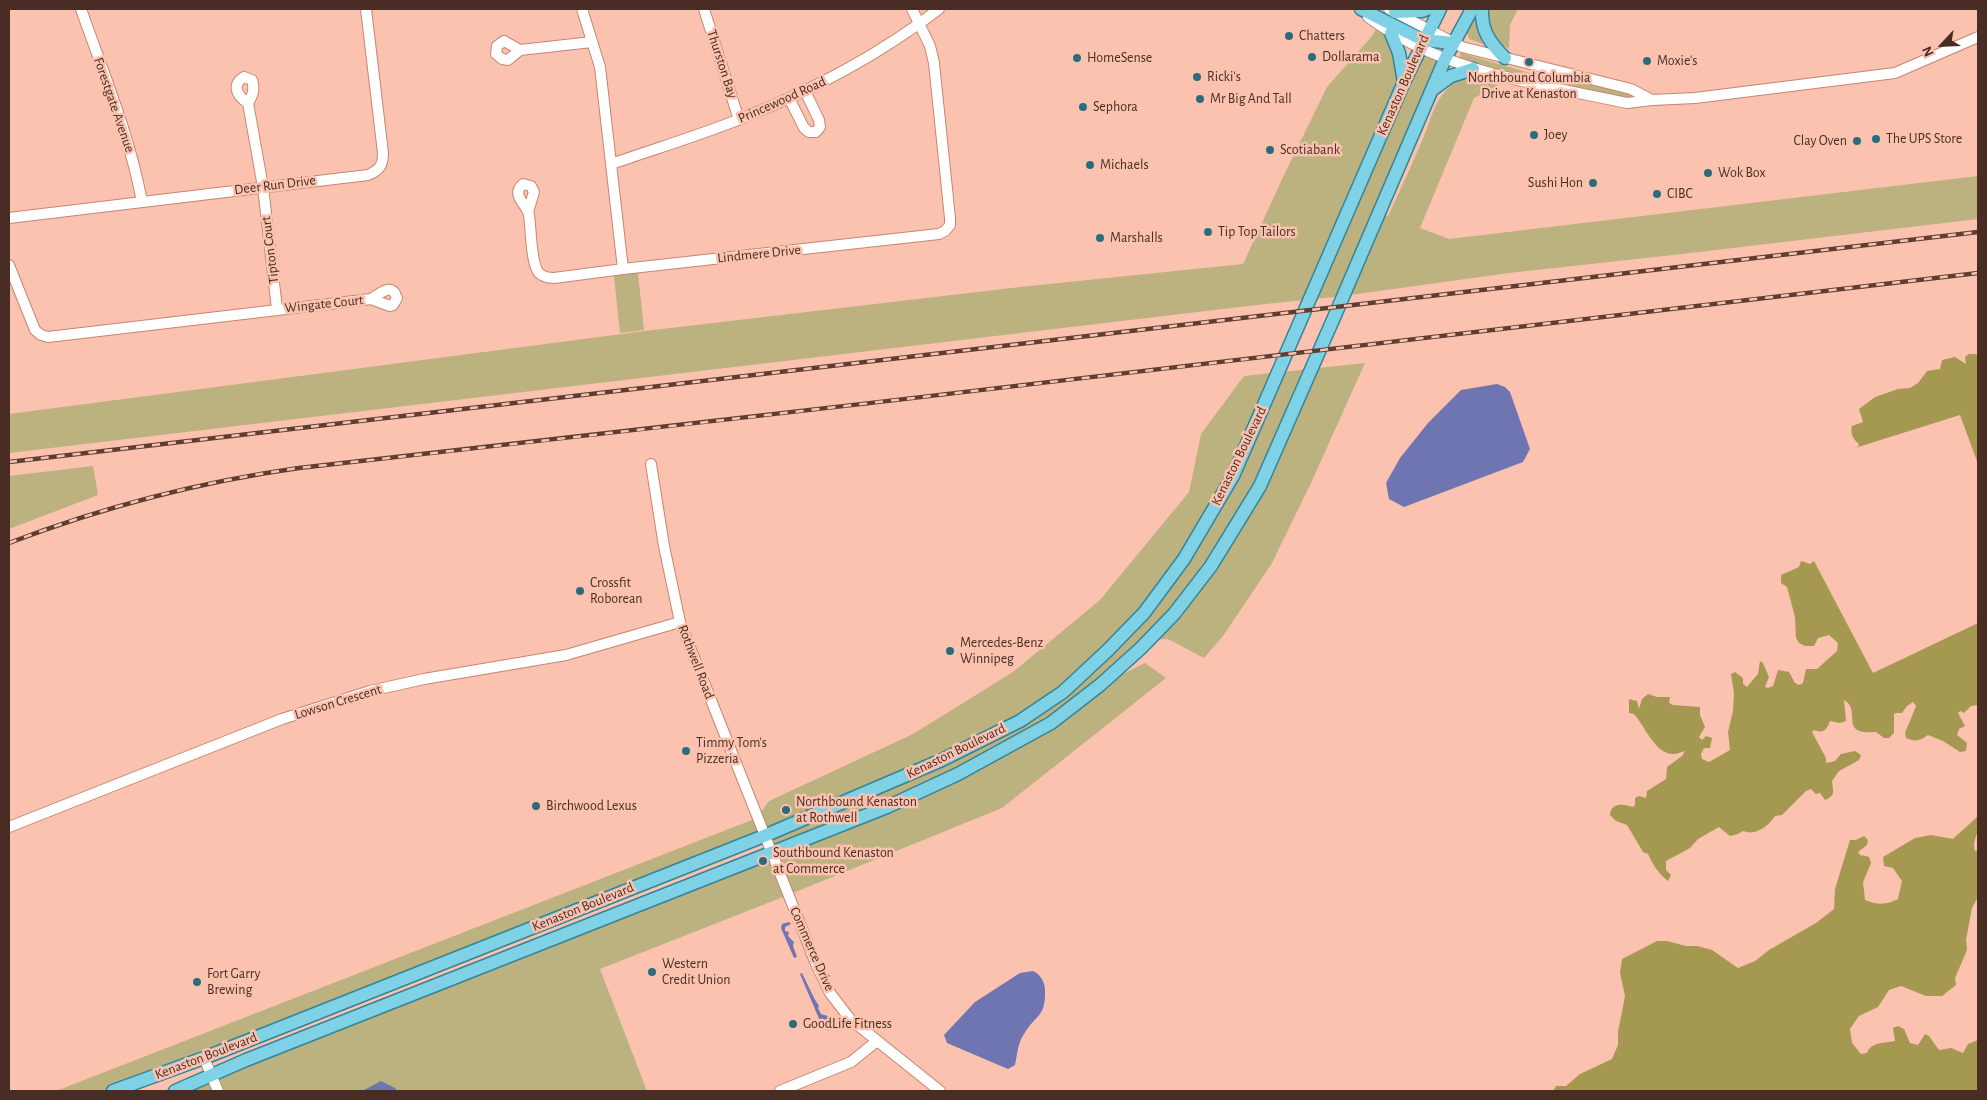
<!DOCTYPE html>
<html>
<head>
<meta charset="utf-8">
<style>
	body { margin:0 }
	#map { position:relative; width:1987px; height:1100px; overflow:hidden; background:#fbc2af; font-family:"Alegreya Sans",sans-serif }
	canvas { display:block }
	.frame { position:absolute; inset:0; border:10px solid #492d24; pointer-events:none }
	.north { position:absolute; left:1917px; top:20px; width:50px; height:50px; -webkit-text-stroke:4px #fbc2af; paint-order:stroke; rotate:245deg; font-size:14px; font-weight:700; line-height:20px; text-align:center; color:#492d24 }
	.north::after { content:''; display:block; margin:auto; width:18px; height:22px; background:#492d24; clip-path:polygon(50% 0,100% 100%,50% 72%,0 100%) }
</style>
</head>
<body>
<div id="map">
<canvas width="1987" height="1100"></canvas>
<div class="frame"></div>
<div class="north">N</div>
</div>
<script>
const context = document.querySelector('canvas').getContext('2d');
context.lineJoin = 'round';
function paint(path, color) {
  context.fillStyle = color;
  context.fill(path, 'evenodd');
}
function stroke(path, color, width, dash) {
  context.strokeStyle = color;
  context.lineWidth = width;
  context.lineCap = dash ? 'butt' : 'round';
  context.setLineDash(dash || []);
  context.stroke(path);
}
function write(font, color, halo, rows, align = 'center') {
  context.font = font + ' "Alegreya Sans",sans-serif';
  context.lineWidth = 5;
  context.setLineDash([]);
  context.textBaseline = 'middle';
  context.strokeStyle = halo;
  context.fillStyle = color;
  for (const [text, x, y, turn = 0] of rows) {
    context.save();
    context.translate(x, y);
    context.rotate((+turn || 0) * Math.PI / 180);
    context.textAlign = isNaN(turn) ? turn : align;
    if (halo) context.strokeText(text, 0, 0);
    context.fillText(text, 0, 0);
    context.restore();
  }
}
paint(new Path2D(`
	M1487,9H1518L1510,25L1509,49C1496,42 1483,24 1487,9Z
	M1476,17L1477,29L1483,44L1469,39L1467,32Z
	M1378,25L1391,33L1404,81L1420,47L1445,59L1380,212L1388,216C1400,191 1411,166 1422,141C1431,121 1434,98 1453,84C1464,75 1485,79 1498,82L1497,86L1474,98L1420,228L1449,239L1978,176V219L1682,254L1509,273L1343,296L1265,304L9,453V414L645,331L1020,287L1243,264L1284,175L1327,87L1372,36Z
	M1461,53L1547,78L1594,85L1634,96L1627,99L1473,65L1459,58Z
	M638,273L644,330L620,333L614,276Z
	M1365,363L1311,483L1272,563L1223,636L1204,658L1168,639L1148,640L1103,684L1145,663L1166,678L1002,808L788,895L600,969L647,1091H178L771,852L764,836L107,1091H56L757,818L769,801L913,734L1013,672L1100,600L1189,492L1201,434L1244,376Z
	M93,466L98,495L9,529V476Z`), '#bbb27f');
paint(new Path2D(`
	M1969,354H1976L1978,357V464L1960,415L1855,448L1859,446L1858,443C1853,439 1850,433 1852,426L1863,422L1859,409L1875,397L1898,389L1910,388L1918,383L1927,371L1940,369L1942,360L1955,357L1966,364L1965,357Z
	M1801,561L1810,564L1814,561L1873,673L1978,623V705L1971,706L1964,713L1960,711L1958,713L1965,726L1959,729L1957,735L1967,743L1966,751L1960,752L1943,741L1928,735C1920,741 1915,742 1906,738L1905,733L1916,706L1913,702L1907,706L1902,713H1896L1894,714V733L1889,738H1884L1876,732C1837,735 1863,711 1844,700L1846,721L1840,723L1830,721C1827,729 1824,734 1814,730L1812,732L1826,758V763L1835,761L1841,754L1855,751L1861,755L1859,760L1839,771L1832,781C1833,791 1836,796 1825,800L1820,793L1816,794L1811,789L1806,791L1782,815L1775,816C1768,827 1755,836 1743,831L1738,834L1730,836L1719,827L1698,839L1690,848L1666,861V870L1671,875L1668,881C1658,873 1653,865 1648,854L1643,852L1627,825L1616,821L1610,815C1611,802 1624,804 1633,807L1635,805V798L1639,796L1646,798L1647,791L1666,779L1667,767L1682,756L1685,751C1681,752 1677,754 1673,754C1655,754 1645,726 1634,714L1629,713V699L1637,701L1639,709L1642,699L1648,694L1657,697H1670L1669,703L1673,705L1700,707V715L1705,727L1699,737L1702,740L1706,736L1712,738L1710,748H1704L1701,754L1702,759L1709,762L1730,750L1728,732L1733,711L1734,693L1731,674L1735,672L1743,678V684L1747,687L1758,674L1760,661L1763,663L1769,677L1765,687L1768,688L1773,686L1778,670L1789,672L1795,683L1799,685L1803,683L1806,669H1817L1837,651L1838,643L1829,635L1818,638L1814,646H1805L1799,643L1796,638L1795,617L1787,587L1781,583V575L1799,567Z
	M1978,816C1978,820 1979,825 1978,829C1977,837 1972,842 1975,851H1978V897L1972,908L1966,940L1967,950L1955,978L1956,985L1942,996H1926L1901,986L1889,990L1878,1007L1859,1016L1850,1029L1852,1043L1861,1054L1867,1053C1871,1042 1884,1043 1895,1041L1893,1028L1898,1026L1904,1029L1910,1043L1918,1045L1925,1034L1929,1036L1939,1050L1951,1048L1963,1053L1968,1044L1978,1040V1091H1553L1556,1086H1566L1580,1074L1612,1059L1618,1045V1032L1625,996L1620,973L1622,959L1657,941H1667L1686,946H1697L1712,950L1738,968L1755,961L1769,950L1816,923L1834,909L1835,889L1850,840H1856L1864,836L1868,840L1867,845L1858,852L1862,857V855L1869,857L1871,863L1863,882L1865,900C1877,905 1887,905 1898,899L1902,881L1893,868L1884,866L1883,857L1915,838L1931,835L1953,839Z`), '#a59851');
paint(new Path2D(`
	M1497,384L1505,387L1510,392L1530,449L1523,462L1404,507L1389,499L1386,483L1400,458L1428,423L1461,390Z
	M789,922L791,924L785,927V931L789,932L788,936L794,942L793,946L797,957L794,958L781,928L782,924Z
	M1033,971C1040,974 1045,982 1045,990C1046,1017 1036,1014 1024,1034C1018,1042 1017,1056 1015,1065L1008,1069L947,1043L944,1035L975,1002L1020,973Z
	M802,973L814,998L819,1006L818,1008L821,1014C828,1016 831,1016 833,1023L828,1031L823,1028L800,974Z
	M381,1081L395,1088L397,1091H362Z`), '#6f75b1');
const minor = new Path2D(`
	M81,9C103,72 130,136 142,202
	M582,9L600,67L623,269L939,234L945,231L950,225V218L934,63L930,46L912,9
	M704,9L739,120
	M1389,9L1462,47L1631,89L1652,100
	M1368,17C1442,72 1538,84 1627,103L1652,100L1695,98L1895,73L1978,37
	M520,50L508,60L502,59L496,54L497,46L504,41L520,50L592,42
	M789,98L804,128L809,132H816L820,127L819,120L805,91
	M248,103C237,96 231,85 244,77L252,80C255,89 253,95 248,103L263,187L277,309
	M611,164C654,149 698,136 740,119C811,91 879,55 939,9
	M528,212L534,192L531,186L523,184C510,195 527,204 529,215C531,228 531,265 539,273C543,277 549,278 554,278L623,269
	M9,218L368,175C380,170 383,165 383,153L366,9
	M9,265L35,330L41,335L48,337L371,299L390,306L393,305L397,298C392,282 381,293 371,299
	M651,464L664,546L680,622L816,964L830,993L850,1019L940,1091
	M9,827L282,719L370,691L424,679L566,655L680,622
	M204,1058L218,1091
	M780,1091L851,1062L877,1041`);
const major = new Path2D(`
	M1361,9L1423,40L1453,43
	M1482,9C1481,31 1490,43 1505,58
	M1395,12L1422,11L1427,9
	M1391,33L1399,53L1404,82
	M1432,90L1451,76L1473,69
	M113,1091L204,1058L764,836L942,760L1020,721L1063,692L1107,651L1144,613L1184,559L1233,476L1404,82L1440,9
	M175,1091L246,1060L887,807L958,774L1051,723L1100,685L1140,649L1174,614L1211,566L1260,486L1339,306L1445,59L1472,9`);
stroke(minor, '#c8856f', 12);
stroke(major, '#358396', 15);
stroke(minor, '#fff', 10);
stroke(major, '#7fd1e5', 12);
const rail = new Path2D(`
	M9,462L1978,232
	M9,543C103,507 199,482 299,468C859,406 1419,338 1978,273`);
stroke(rail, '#5e3e34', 4.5);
stroke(rail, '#fbc2af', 2.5, [8]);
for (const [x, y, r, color] of [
	[1289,36,5,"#2a6c7e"],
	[1312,57,5,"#2a6c7e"],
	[1077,58,5,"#2a6c7e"],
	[1647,61,5,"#2a6c7e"],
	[1529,62,5,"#2a6c7e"],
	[1197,77,5,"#2a6c7e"],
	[1200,99,5,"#2a6c7e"],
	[1083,107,5,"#2a6c7e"],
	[1534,135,5,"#2a6c7e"],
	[1876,139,5,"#2a6c7e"],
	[1857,141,5,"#2a6c7e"],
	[1270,150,5,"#2a6c7e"],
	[1090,165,5,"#2a6c7e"],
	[1708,173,5,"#2a6c7e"],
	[1593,183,5,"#2a6c7e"],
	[1657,194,5,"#2a6c7e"],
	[1208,232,5,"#2a6c7e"],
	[1100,238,5,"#2a6c7e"],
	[580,591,5,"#2a6c7e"],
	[950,651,5,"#2a6c7e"],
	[686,751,5,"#2a6c7e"],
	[536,806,5,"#2a6c7e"],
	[786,810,5,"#2a6c7e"],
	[763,861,5,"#2a6c7e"],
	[652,972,5,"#2a6c7e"],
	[197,982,5,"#2a6c7e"],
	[793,1024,5,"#2a6c7e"]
]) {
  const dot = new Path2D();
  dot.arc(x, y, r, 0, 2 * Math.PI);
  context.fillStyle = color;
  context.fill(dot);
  stroke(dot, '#fbc2af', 2);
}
write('14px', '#492d24', '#fbc2af', [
	["Chatters",1299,36],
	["Dollarama",1322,57],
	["HomeSense",1087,58],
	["Moxie's",1657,61],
	["Ricki's",1207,77],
	["Northbound Columbia",1529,78,"center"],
	["Drive at Kenaston",1529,94,"center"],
	["Mr Big And Tall",1210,99],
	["Sephora",1093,107],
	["Joey",1544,135],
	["The UPS Store",1886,139],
	["Clay Oven",1847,141,"right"],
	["Scotiabank",1280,150],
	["Michaels",1100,165],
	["Wok Box",1718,173],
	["Sushi Hon",1583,183,"right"],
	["CIBC",1667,194],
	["Tip Top Tailors",1218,232],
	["Marshalls",1110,238],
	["Crossfit",590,583],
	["Roborean",590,599],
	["Mercedes-Benz",960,643],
	["Winnipeg",960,659],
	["Timmy Tom's",696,743],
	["Pizzeria",696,759],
	["Northbound Kenaston",796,802],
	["at Rothwell",796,818],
	["Birchwood Lexus",546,806],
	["Southbound Kenaston",773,853],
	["at Commerce",773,869],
	["Western",662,964],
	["Credit Union",662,980],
	["Fort Garry",207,974],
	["Brewing",207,990],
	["GoodLife Fitness",803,1024]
], 'left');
write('14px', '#492d24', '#fbc2af', [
	["Thurston Bay",722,64,72],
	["Kenaston Boulevard",1403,85,-66],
	["Princewood Road",782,100,-24],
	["Forestgate Avenue",114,105,71],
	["Deer Run Drive",275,185,-7],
	["Tipton Court",270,250,-97],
	["Lindmere Drive",759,254,-6],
	["Wingate Court",324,304,-6],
	["Kenaston Boulevard",1239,456,-64],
	["Rothwell Road",696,662,69],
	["Lowson Crescent",338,702,-17],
	["Kenaston Boulevard",956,751,-26],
	["Kenaston Boulevard",583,907,-22],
	["Commerce Drive",812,949,66],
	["Kenaston Boulevard",206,1056,-21]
]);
</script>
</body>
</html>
